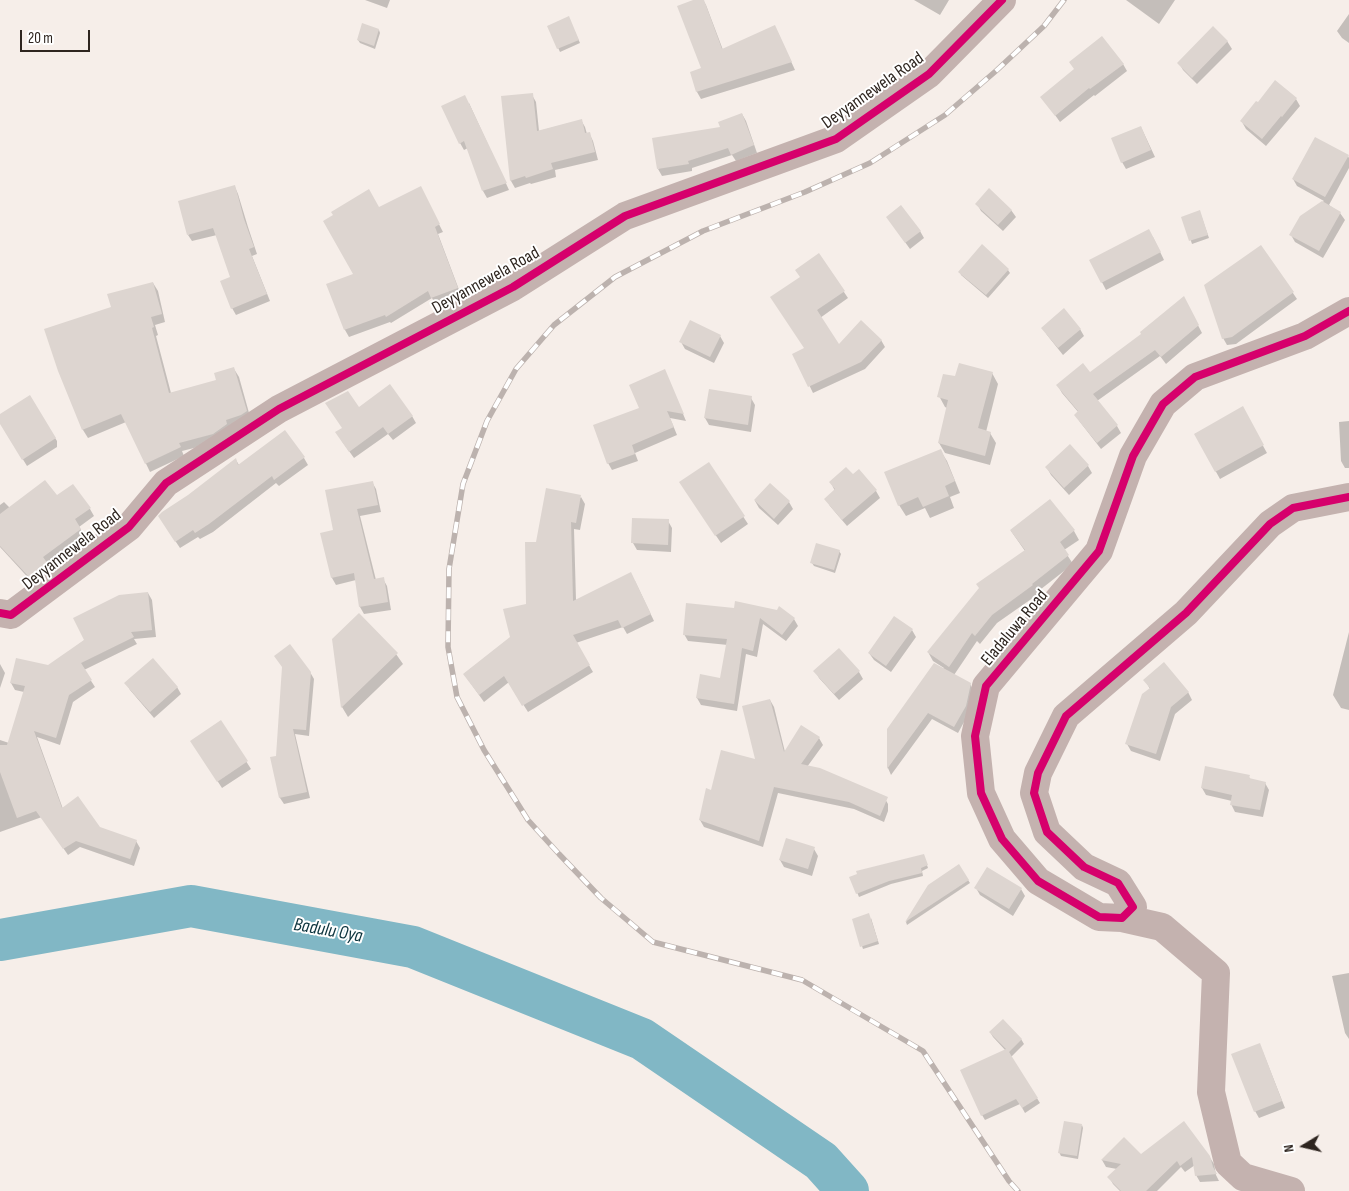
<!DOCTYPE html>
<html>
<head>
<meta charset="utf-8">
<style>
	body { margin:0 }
	#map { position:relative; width:1349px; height:1191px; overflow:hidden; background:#f6eee9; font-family:"Sofia Sans Condensed",sans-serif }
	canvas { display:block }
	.north { position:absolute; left:1279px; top:1121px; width:50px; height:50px; -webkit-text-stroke:4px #fff; paint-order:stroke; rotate:261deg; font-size:14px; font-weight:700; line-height:20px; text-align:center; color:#2e251f }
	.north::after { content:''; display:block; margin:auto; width:18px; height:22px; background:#2e251f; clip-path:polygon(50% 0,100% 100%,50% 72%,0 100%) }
	.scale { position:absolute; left:20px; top:30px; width:70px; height:22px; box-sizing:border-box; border:2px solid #2e251f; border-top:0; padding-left:6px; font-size:15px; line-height:18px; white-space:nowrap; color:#2e251f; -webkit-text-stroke:4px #fff; paint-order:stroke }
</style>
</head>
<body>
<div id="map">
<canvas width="1349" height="1191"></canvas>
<div class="north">N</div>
<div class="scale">20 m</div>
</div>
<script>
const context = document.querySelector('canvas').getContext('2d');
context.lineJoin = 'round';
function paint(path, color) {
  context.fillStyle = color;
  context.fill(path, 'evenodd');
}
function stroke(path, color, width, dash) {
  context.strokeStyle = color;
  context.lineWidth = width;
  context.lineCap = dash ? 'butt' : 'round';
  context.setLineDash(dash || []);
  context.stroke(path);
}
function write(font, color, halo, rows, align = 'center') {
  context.font = font + ' "Sofia Sans Condensed",sans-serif';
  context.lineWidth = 4;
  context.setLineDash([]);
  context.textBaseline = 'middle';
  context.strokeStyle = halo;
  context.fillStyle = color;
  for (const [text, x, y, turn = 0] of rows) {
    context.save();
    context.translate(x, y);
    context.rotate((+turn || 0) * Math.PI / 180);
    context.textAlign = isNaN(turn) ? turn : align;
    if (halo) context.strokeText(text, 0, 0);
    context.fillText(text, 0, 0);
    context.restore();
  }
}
paint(new Path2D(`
	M365,0H390L387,8Z
	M696,0H703L706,5L723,50L778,33L795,70L701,99L697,92L691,73L703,69Z
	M914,0H949L940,15Z
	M1126,0H1175L1159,24Z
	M1349,14V43L1342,38L1337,31Z
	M570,21L580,43L560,52L548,26Z
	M379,30L380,33L375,49L360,43L358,40Z
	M1227,41L1232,49L1197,84L1183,70L1179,63Z
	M1123,64L1127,71L1095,96L1094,95L1060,122L1042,97L1075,70Z
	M532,95L536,102L539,131L581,120L585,127L587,134L589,133L593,141L598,160L555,170L556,177L531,184L530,183L515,188L511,181L502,98Z
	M1296,99L1300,106L1266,146L1246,129L1242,122Z
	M469,103L509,190L487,198L483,191L468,148L464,150L460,143Z
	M742,114L746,121L757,153L736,161L732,155L692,168V171L662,176L658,169L722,128Z
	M1141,127L1155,157L1126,169L1122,162Z
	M1348,156L1349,158V168L1329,205L1340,213L1345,220L1323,258L1295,242L1291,235L1301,217L1324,201L1297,186L1293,179Z
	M235,187L238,194L248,227L257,254L252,256L270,301L236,315L232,308L231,277L217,235L192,241L188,235Z
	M424,195L443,232L438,234L461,295L436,305L432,298L391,323L390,322L349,337L345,330L328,285L355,275L379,209Z
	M977,204L1011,210L1016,217L1003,231L981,211Z
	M1201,215L1209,238L1192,244L1183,217Z
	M892,224L920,231L924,238L910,249Z
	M1153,237L1164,260L1106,290L1091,261Z
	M1263,249L1297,299L1236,344L1227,345L1223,338Z
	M819,255L848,298L820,318L839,346L881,340L885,347L865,369L813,393L794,354L805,349L801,278Z
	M1008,270L1010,273L988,298L961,275L960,272Z
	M153,283L158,291L165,322L155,325L158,335L156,336L171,393L217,381L234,369L239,377L251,420L218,442L182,451L184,456L150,472L126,422L88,438L83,430L59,371L112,308Z
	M1187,304L1202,333L1166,364L1160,356L1097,401L1117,426L1121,433L1101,449L1080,422L1076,415L1079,413L1062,393L1058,386L1090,373Z
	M1043,328L1080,329L1084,336L1063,355L1047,335Z
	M720,336L724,343L714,363L685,349L681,342Z
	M992,373L998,384L986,432L990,433L996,443L990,465L945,453L939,443L947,408L945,407L939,396L956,378Z
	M668,378L686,421L670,418L677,435L635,453L638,461L612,470L608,463L641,408Z
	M751,398L755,405L751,432L709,425L705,418Z
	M1242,408L1267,453L1220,479L1195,434Z
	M359,409L412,416L416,423L393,440L388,434L354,458L341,440L343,428Z
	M0,416L52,433L57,441V447L27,466L0,422Z
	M1349,421V468H1345L1341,461L1339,422Z
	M1070,446L1088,466L1092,473L1069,495L1051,475L1047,468Z
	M940,450L947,461L960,493L950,497L954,508L930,518L925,508L906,516L899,505Z
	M304,458L308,465L279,486L276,483L213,532L200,539L198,537L180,548L164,524L188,496L236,460L239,465Z
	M709,464L748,524L721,543L685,490Z
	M852,476L876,491L880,498L847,526L830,506L826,499L835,491L831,483Z
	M372,482L376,489L381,512L360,516L376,580L383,579L387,586L391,610L364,614L360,607L356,580L336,585L332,578L334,531Z
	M57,497L90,509L94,516L79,527L85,536L47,564L51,572L34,584L0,547V505L4,502L10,508Z
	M581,497L585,504L580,530L574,529L576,600L635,581L654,621L627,634L623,627L576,643L593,672L528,712L509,682L484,702L464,674L511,637L527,605L537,543Z
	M755,501L789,502L793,509L778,525L759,508Z
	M668,521L672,528L671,552L637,550L633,543Z
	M1011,531H1074L1079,540L1064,550L1073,564L1036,593L1037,595L997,623L980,644L977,641L954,675L970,684L974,691L969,713L958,733L932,719L891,775L888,768V729L944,668L933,661L928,652L1025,551Z
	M839,551L841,554L835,573L814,566L812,563Z
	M148,593L152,600L156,637L134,639L137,644L84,670L95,687L73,702L60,745L37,737L63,809L99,829L136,841L140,848L134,866L80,847L68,855L42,817L0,832V740L9,743L24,692L15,690L11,683L48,667Z
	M687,604L794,619L798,626L786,641L763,624L757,657L746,654L737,711L701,705L697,698L721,679L728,645L688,641L684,634Z
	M912,630L916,637L891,672L874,660L869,653Z
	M1349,632V710L1341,708L1333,695Z
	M333,640L396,654L403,664L348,717L342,707Z
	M0,664L5,673L0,688Z
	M815,671L859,672L863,679L839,700L819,678Z
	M310,672L314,679L309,736L295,734L310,798L284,804L280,798L272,758L277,757Z
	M1145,680L1188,692L1192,700L1175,714L1160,761L1131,751L1127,744L1150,689Z
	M126,683L177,687L181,694L154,718L130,690Z
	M770,700L774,707L785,752L819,738L823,745L807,767L884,797L888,804V811L884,822L854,809L778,793L763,847L704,827L700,820L712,791L757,760Z
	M221,722L251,769L222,788L196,748Z
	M1249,777L1251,780L1265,783L1269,790L1263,817L1235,812L1231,804L1232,801L1206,795L1202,788Z
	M814,849L818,856L812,876L784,867L780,860Z
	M925,859L928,868L922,871L923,876L891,884L859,897L851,878Z
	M959,866L970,883L907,925L906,922L929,886Z
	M976,888L1021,889L1025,896L1013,916L980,895Z
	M871,918L879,944L863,949L862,946Z
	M1349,973V1039L1345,1033L1332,976Z
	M990,1032L1021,1039L1024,1044L1011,1057L1040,1103L1025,1113L1020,1104L985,1120L982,1115L1006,1051L993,1037Z
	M1263,1052L1285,1108L1259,1118L1255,1111Z
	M1082,1125L1083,1128L1078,1159L1061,1156L1059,1152Z
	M1124,1138L1141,1156H1209L1214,1164L1216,1175L1219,1181L1200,1182L1196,1175L1195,1165L1185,1172L1181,1167L1157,1191H1120L1113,1184L1109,1177L1117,1169L1106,1167L1102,1160Z`), '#0003');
stroke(new Path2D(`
	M0,940L191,906L413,947L642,1039L821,1161L848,1191`), '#81b7c5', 42);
paint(new Path2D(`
	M693,0H704L722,49L775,25L792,62L696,92L690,72L701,68L677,6Z
	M569,16L579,40L557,49L547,26Z
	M362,23L379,29L374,46L357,40Z
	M1213,26L1228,41L1192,78L1177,63Z
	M1102,36L1124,64L1090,89L1089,88L1055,116L1040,97L1074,69L1069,62Z
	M1275,80L1297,98L1282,117L1281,116L1262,139L1240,121L1256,101L1258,102Z
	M533,93L537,131L582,119L585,133L590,132L595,152L551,163L553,169L526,178L525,176L510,181L501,96Z
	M465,95L507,183L482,191L464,141L459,144L441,106Z
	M742,113L754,145L731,155L728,148L688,161L689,164L657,169L652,138L720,127L718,122Z
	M1141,126L1151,150L1121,163L1111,138Z
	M1315,137L1349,155L1325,197L1292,179Z
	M235,185L244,219L254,247L249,249L267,294L231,309L220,281L230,277L213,228L187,235L178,201Z
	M421,186L440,224L435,227L458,288L431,298L428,291L386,317L385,315L344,330L326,284L353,274L323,221L333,215L331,212L369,189L379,207Z
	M989,188L1012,210L998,225L975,204Z
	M1322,201L1341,212L1319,251L1289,235L1300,216Z
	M901,205L921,231L905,243L886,217Z
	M1200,210L1208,235L1189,241L1181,217Z
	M1149,229L1161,252L1101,283L1089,260Z
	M982,244L1009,269L986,295L958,272Z
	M1261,245L1294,292L1232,337L1222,339L1204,285Z
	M819,253L845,291L817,310L839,344L861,320L882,340L861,362L808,387L792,354L804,348L770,297L800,277L795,270Z
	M153,282L162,314L151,317L154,327L152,328L169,393L216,380L214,373L234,367L247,411L241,415L226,420L227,424L213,434L179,443L181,447L145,464L121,414L82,430L58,371L44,329L111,307L107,294Z
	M1184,296L1199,325L1161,357L1155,350L1093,394L1118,425L1097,443L1074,415L1078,411L1056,385L1083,363L1090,372L1141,334L1140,332Z
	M1064,308L1081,329L1058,348L1041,328Z
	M690,320L721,335L710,357L679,342Z
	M959,363L993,372L978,428L991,432L985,456L938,443L948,400L937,397L943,374L955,376Z
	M665,369L684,414L667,411L674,427L632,445L635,454L607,464L593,425L639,408L629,385Z
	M390,384L413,416L388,434L383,427L349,452L335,432L342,428L325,403L348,391L359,407Z
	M709,389L752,396L748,425L704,418Z
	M30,395L56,438L22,460L0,424V414Z
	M1243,406L1264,445L1215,472L1194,434Z
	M285,430L305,457L274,480L272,476L209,524L195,533L193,530L175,542L158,516L162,512L188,495L236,458L238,465Z
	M1070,444L1089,465L1064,488L1045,467Z
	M941,449L955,481L945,486L949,496L923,507L918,497L898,506L884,472Z
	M709,462L745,516L715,536L679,482Z
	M846,467L853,474L859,469L877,490L842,520L824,499L835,489L829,482Z
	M45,480L57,495L73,484L91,508L75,519L81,529L43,557L48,564L30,578L0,546V514Z
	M373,481L378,505L357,509L374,579L384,577L388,602L359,607L354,573L331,578L320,533L333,530L325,490Z
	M770,483L790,501L774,519L754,500Z
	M546,488L581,495L576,523L571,522L573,601L631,572L651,614L622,628L618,620L573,635L590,665L522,706L504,676L479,695L463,674L510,637L503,609L526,604L525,542H536Z
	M1050,499L1075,530L1060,542L1069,555L1032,584L1033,585L992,615L975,636L972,633L949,667L927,652L979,588L976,584L1025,550L1010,530Z
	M632,518L669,519L668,545L631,543Z
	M816,543L840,550L834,570L810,563Z
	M148,592L152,630L131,632L134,637L81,663L92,680L69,695L56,738L34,731L62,808L78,796L100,827L137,840L130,859L76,841L63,849L36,811L17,818L0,772V745H7L25,686L10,683L16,658L48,665L84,640L73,618L119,595Z
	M735,601L777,610L779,606L795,618L782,635L760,618L753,651L742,648L734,704L696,698L700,674L720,678L727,639L683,635L686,603L734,608Z
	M359,613L398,653L341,708L332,639Z
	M894,616L913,629L886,666L868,653Z
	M290,644L311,672L306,730L293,729L307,792L279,798L270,757L276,756L282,667L274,656Z
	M839,648L860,671L834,694L813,671Z
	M153,658L178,687L150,712L124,683Z
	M1164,662L1189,692L1171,707L1156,754L1125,744L1142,694L1150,688L1143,680Z
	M934,663L971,683L966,706L954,727L928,713L887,769V729Z
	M770,699L784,752L801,725L820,737L801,764L820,768L888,797L880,816L849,802L774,787L759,841L699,820L706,788L711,790L721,750L755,759L742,706Z
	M221,720L248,761L217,782L190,741Z
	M1205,766L1250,775L1249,778L1266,782L1260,810L1230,805L1232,795L1201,788Z
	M786,838L815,847L808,869L779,860Z
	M924,854L928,865L921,868L922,873L889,881L856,894L849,877L857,874L856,871Z
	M959,864L969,880L905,922L928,885Z
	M987,867L1022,888L1009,909L974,888Z
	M869,913L878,941L860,947L852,919Z
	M1003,1019L1022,1039L1009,1052L1038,1098L1022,1108L1016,1099L981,1116L960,1070L1006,1049L989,1032Z
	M1260,1043L1282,1101L1254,1112L1231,1054Z
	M1064,1121L1082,1124L1077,1156L1058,1153Z
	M1184,1121L1210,1156L1213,1167L1217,1174L1195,1176L1192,1157L1180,1166L1177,1161L1146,1191H1121L1107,1177L1121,1164L1101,1160L1124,1137L1141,1154Z`), '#ddd5d0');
stroke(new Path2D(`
	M1349,311L1305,336L1195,377L1163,404L1133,456L1099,551L986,686L975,736L981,793L1002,839L1038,881L1099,917L1122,918L1133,907L1118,883L1084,867L1047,832L1034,793L1038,773L1066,716L1186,613L1270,524L1293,508L1349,497
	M0,613L11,615L129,527L166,483L279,409L513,287L625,216L836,139L929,74L1002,0
	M1122,918L1162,927L1216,973L1211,1092L1228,1163L1243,1177L1291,1191`), '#c4b2af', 28);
const rail = new Path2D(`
	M1018,1191L1009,1181L923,1051L802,980L653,942L601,898L559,854L528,820L484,750L457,697L448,647L449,569L463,484L487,421L516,369L554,325L615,277L703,231L805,192L870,163L945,115L997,70L1044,26L1064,0`);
stroke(rail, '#bcb2ae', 5.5);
stroke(rail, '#fff', 4, [11]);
stroke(new Path2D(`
	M1349,311L1305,336L1195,377L1163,404L1133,456L1099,551L986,686L975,736L981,793L1002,839L1038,881L1099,917L1122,918L1133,907L1118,883L1084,867L1047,832L1034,793L1038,773L1066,716L1186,613L1270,524L1293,508L1349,497
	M0,613L11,615L129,527L166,483L279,409L513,287L625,216L836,139L929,74L1002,0`), '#d6006c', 8);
write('18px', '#2e251f', '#fff', [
	["Deyyannewela Road",873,91,-35],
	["Deyyannewela Road",486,281,-29],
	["Deyyannewela Road",72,550,-38],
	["Eladaluwa Road",1015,628,-50]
]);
write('italic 19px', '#0c333d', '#fff', [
	["Badulu Oya",328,931,10]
]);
</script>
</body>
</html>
